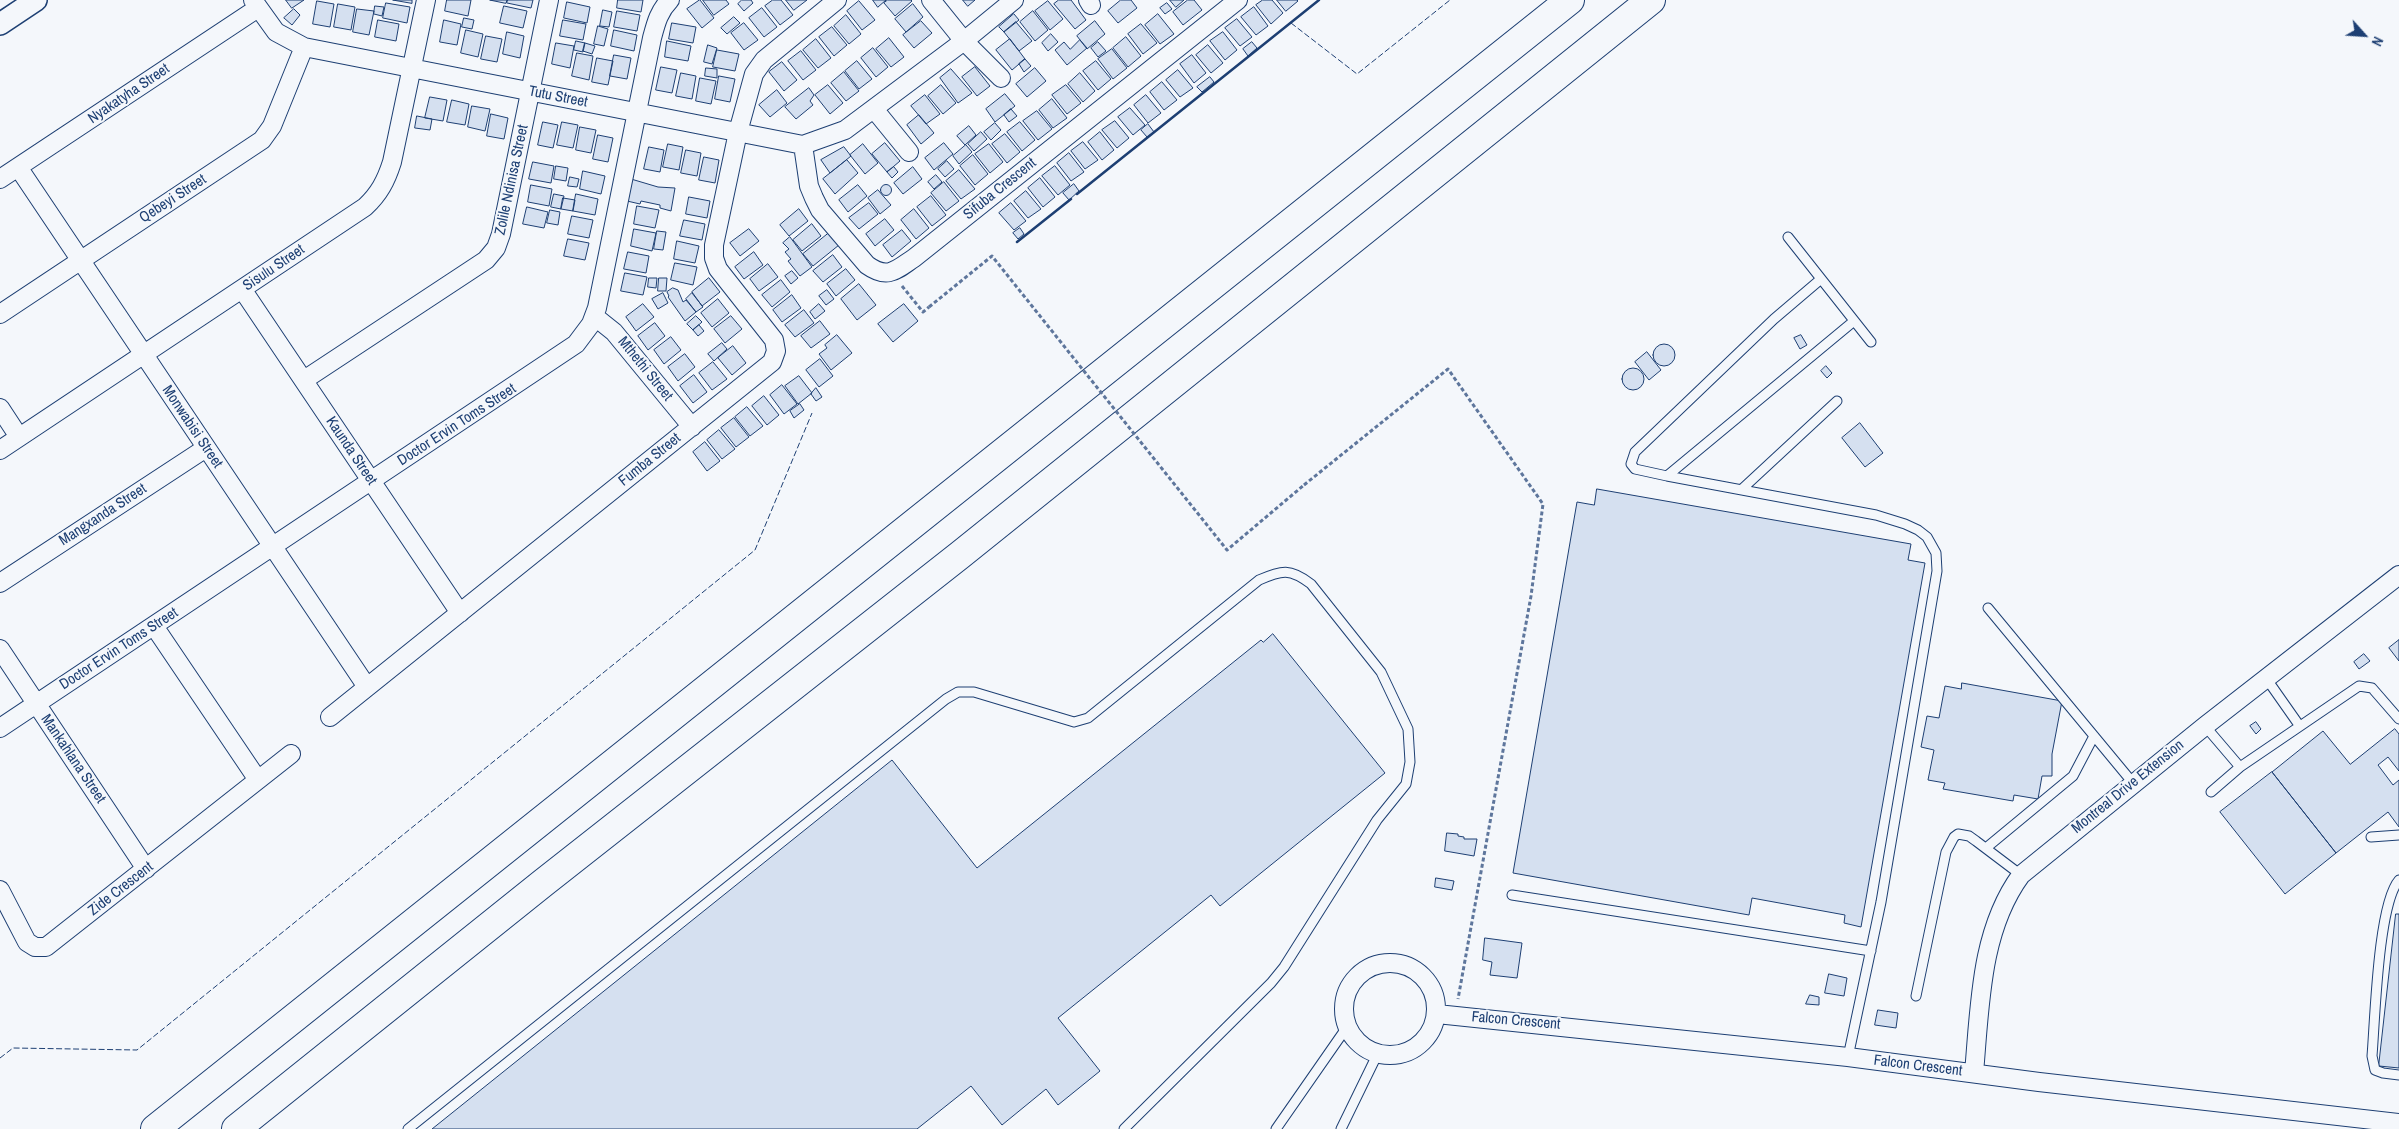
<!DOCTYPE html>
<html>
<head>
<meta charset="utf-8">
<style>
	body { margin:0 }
	#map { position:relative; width:2399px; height:1129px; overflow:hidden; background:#f4f7fb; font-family:"Archivo Narrow",sans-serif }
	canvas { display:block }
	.north { position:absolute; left:2339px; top:10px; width:50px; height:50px; -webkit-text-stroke:4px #f4f7fb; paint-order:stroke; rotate:116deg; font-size:14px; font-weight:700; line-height:20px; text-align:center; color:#1d3f73 }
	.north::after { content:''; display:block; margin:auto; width:18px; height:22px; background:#1d3f73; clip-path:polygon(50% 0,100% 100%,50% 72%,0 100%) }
</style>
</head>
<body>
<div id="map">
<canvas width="2399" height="1129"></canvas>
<div class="north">N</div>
</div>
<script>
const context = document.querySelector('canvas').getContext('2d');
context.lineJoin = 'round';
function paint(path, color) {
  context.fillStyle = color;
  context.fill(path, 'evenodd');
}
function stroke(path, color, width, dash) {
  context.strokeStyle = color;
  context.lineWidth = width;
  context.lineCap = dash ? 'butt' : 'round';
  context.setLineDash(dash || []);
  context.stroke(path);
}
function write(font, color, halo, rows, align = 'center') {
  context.font = font + ' "Archivo Narrow",sans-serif';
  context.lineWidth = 4;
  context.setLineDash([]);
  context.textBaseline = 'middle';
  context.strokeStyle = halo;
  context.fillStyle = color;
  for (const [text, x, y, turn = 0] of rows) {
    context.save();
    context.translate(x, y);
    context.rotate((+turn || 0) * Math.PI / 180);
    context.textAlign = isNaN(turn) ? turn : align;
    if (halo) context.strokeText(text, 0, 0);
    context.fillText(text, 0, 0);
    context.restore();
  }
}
const building = new Path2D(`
	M286,0H304L292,8Z
	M393,0H412V3Z
	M447,0H471L468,16L445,11Z
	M490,0H507L506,3Z
	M508,0H533L531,8L507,3Z
	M618,0H643L641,12L617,8Z
	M700,0L714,18L702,28L687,9Z
	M703,0H726L729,4L714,15Z
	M742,0H751L753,3L744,11L738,4Z
	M773,0H781L793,15L780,25L765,6Z
	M786,0H807L794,10Z
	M873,0H886L878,7Z
	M888,0H911L912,1L895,16L884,3Z
	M963,0H975L968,6Z
	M1059,0H1071L1086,20L1075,29L1054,4Z
	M1121,0H1131L1137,8L1118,23L1108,11Z
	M1170,0H1184L1176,7Z
	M1188,0H1194L1202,10L1183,25L1173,12Z
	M1263,0H1272L1283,13L1271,24L1256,5Z
	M1277,0H1297L1298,1L1286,11Z
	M317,1L334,4L330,27L313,24Z
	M859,1L875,20L862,30L847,11Z
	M1048,1L1063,19L1050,30L1035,11Z
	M567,2L590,7L587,23L564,18Z
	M386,3L410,7L407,23L383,18Z
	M1167,3L1172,9L1165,14L1160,8Z
	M338,4L355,7L351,30L334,27Z
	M913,4L923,17L906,32L895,19Z
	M375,6L384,7L382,16L374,14Z
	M504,6L527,11L523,28L500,23Z
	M1254,7L1268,26L1256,35L1241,17Z
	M762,8L777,27L764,37L749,18Z
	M294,9L300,15L292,25L284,18Z
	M357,9L374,11L369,35L353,32Z
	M603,10L612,12L609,27L600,26Z
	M617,11L640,15L637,31L614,27Z
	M1033,11L1048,30L1035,41L1020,22Z
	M1014,14L1019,20L1004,32L999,27Z
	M1158,14L1174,34L1160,44L1145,25Z
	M846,15L861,34L849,44L834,26Z
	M734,17L740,23L727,34L721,28Z
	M464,18L474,20L472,29L462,27Z
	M1237,19L1252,37L1240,46L1225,28Z
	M378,20L399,24L396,41L375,37Z
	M444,20L461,24L457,45L440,42Z
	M563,20L586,24L583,40L560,36Z
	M921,21L932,33L914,48L903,35Z
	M1095,21L1105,34L1087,49L1077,36Z
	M1016,22L1032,41L1019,51L1004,32Z
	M672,23L696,27L693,43L669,39Z
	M744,23L758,40L744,50L731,33Z
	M1141,24L1157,43L1143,54L1128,34Z
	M598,26L608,29L604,46L594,44Z
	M832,27L847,45L834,56L819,37Z
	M466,30L483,34L478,57L461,53Z
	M614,30L637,35L634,51L611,46Z
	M507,32L524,36L520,58L503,54Z
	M1223,32L1237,50L1225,60L1210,41Z
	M1051,34L1058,42L1048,51L1042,43Z
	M486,36L502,39L497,62L481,59Z
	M1126,37L1141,56L1128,67L1113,48Z
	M889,38L904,57L891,67L876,49Z
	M816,39L831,58L818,68L803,50Z
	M1010,39L1025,59L1012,70L996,50Z
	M1080,40L1087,48L1067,65L1055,50L1064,42L1070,49Z
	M576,41L585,43L583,52L574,50Z
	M667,41L691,46L688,61L665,57Z
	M1098,42L1106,51L1098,57L1091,48Z
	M1252,42L1257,48L1248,56L1243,49Z
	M556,43L574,46L570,68L552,64Z
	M585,43L595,46L592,54L583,51Z
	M708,45L717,48L712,64L704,62Z
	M1208,45L1223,63L1211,73L1196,55Z
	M873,48L888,67L876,77L861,58Z
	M1112,49L1127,68L1113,79L1098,59Z
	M717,50L739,54L735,71L713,67Z
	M801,51L816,70L803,80L788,61Z
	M577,53L593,56L589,80L572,76Z
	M614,55L631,58L627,79L610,76Z
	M1192,55L1206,73L1194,83L1180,64Z
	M597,58L613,61L608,85L592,82Z
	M1025,59L1031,66L1024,72L1019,64Z
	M857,61L872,79L859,89L845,71Z
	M1096,61L1111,79L1098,90L1083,71Z
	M782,62L797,80L784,91L769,72Z
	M661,67L677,70L672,93L656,90Z
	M975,67L990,86L977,96L962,77Z
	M706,68L717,69V78L705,76Z
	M1035,68L1046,81L1027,97L1016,84Z
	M951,69L972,93L958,103L940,78Z
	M1178,70L1193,88L1180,97L1166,80Z
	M844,72L859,91L846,101L831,83Z
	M681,73L696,76L692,99L676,96Z
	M1080,73L1095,91L1083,102L1068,84Z
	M719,76L735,79L730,102L715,99Z
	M1210,77L1214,82L1202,92L1197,87Z
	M700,78L716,81L711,104L696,101Z
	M1162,82L1177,100L1164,110L1150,92Z
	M828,85L843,103L830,114L815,95Z
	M941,85L956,103L943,114L928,96Z
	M1066,85L1081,103L1067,114L1052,95Z
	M809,88L814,95L810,101L813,105L796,119L785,107Z
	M777,90L787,103L770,117L759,105Z
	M1005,94L1015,106L995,122L986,109Z
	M925,95L940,114L926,124L911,106Z
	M1146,95L1161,113L1148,123L1134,105Z
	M430,97L447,100L443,121L425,118Z
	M1052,99L1067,118L1053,128L1039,110Z
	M452,100L469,104L465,125L447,122Z
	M472,106L490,109L485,131L468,127Z
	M1130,108L1145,125L1133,135L1118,117Z
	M1011,109L1017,116L1009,122L1004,115Z
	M1037,111L1052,129L1038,140L1023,121Z
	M491,114L508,118L504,139L487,136Z
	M919,115L934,133L921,144L907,125Z
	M417,116L432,119L430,130L415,128Z
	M1115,121L1129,138L1117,148L1102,130Z
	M543,122L558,125L553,148L538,145Z
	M562,122L578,125L573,148L557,145Z
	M1020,122L1035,140L1022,151L1007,132Z
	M995,123L1001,130L991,140L984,132Z
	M1148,124L1154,132L1147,137L1141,130Z
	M969,126L976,135L965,145L957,136Z
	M580,127L596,130L591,153L576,150Z
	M981,132L987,139L974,151L968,144Z
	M1100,132L1114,150L1102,160L1088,142Z
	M1005,134L1020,152L1007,163L992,144Z
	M598,135L613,138L608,162L593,159Z
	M1083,142L1098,160L1085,169L1071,151Z
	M885,143L900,161L887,172L872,154Z
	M944,143L953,154L934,170L925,158Z
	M668,144L683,147L679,170L663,167Z
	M863,144L878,163L865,174L850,155Z
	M989,144L1003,162L990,173L975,154Z
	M966,145L972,152L959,164L953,156Z
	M649,147L664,150L660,172L644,169Z
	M844,147L851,156L830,173L821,160Z
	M686,150L701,153L697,176L681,173Z
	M1069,153L1084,172L1071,181L1057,163Z
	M973,155L988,174L975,185L960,166Z
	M704,157L719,160L715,183L699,180Z
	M847,160L858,173L835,194L823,179Z
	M947,161L954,169L945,177L938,169Z
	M533,162L554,166L551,183L529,179Z
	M556,166L568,168L566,181L554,179Z
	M1055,166L1070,185L1058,195L1042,176Z
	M894,167L898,172L892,178L887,172Z
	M913,167L922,179L903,194L894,183Z
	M959,170L975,189L961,199L946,181Z
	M583,171L605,176L601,194L580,189Z
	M936,175L942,182L934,189L928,182Z
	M570,177L579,179L577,187L568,186Z
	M1040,178L1055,197L1043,207L1028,188Z
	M631,179L658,187L675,188L671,211L660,208V205L641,201L640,204L627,201Z
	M944,182L959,201L946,211L931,193Z
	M1074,184L1079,191L1069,200L1063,193Z
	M880.5 190a5.5 5.5 0 1 1 11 0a5.5 5.5 0 1 1-11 0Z
	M531,185L552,189L549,206L528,202Z
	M858,185L867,196L848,212L839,200Z
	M878,190L891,205L880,214L868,198Z
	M1026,191L1041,209L1028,218L1014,201Z
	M554,194L564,196L561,209L551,207Z
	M576,194L598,199L595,215L573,211Z
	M931,196L946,215L932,226L917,207Z
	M689,197L710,201L707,218L686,214Z
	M563,198L575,200L573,211L561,209Z
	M869,203L878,214L859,229L849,218Z
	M1011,203L1026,221L1014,230L999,213Z
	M637,206L659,210L655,228L634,224Z
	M527,207L548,212L544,228L523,224Z
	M799,209L808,221L789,236L780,225Z
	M914,209L929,228L916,239L901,220Z
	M550,210L560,212L558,225L547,223Z
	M572,216L593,220L589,238L568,234Z
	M885,219L894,230L875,246L866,234Z
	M684,220L705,224L702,240L680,236Z
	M812,224L821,236L802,251L793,240Z
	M1020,228L1024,234L1018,239L1013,233Z
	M634,229L656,233L652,251L631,246Z
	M749,229L759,241L740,256L730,243Z
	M902,230L911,241L892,257L883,245Z
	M657,231L666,232L663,250L654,249Z
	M829,233L839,245L813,266L803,254Z
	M790,237L812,267L800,276L788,261L791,259L785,252L789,249L783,243Z
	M568,239L589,243L585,260L564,256Z
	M677,241L699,246L695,263L674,259Z
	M628,252L649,256L646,273L624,269Z
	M754,252L763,265L744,279L735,267Z
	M833,255L842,267L823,282L813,271Z
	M675,263L697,267L693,285L671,280Z
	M768,264L778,277L759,291L750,279Z
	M846,269L855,280L836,296L827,284Z
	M792,271L798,278L791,284L785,276Z
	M625,273L647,277L643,295L621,291Z
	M649,278H657L656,288L648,287Z
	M659,278H667L666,291H658Z
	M709,278L720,292L702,306L692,292Z
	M781,280L790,292L772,307L762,295Z
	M859,284L876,305L857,320L841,299Z
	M673,288L678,290L683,302L686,300L696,312L685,321L668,297L669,296L667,292Z
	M827,290L834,299L826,305L819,296Z
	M663,293L668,303L658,309L652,299Z
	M692,293L703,307L696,312L686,299Z
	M792,295L801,308L782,322L773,310Z
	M718,299L729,313L712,327L701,313Z
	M643,304L654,317L636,331L626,317Z
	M819,304L825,311L815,319L810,312Z
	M904,304L918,321L893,342L878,324Z
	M804,310L814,323L795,337L785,325Z
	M696,316L702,322L693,330L687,324Z
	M731,316L742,329L725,343L714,329Z
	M820,321L830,334L811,348L801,336Z
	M655,323L665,336L648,350L638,336Z
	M699,325L704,331L698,336L693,330Z
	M837,335L852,353L831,370L819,354L827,348L825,345Z
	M1801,335L1807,345L1800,349L1794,338Z
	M671,337L681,350L664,364L654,350Z
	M722,343L727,349L714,361L708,354Z
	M1653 355a11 11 0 1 1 22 0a11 11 0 1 1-22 0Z
	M733,346L746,363L732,375L718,358Z
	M1647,352L1661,370L1649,380L1635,362Z
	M685,354L695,367L678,381L668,367Z
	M820,359L833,376L819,387L806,370Z
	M713,362L727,379L712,390L699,373Z
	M1826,366L1832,373L1827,378L1821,371Z
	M1622 379a11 11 0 1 1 22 0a11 11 0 1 1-22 0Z
	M694,375L707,392L693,403L680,386Z
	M799,376L812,393L798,404L785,386Z
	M782,385L797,404L784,414L770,395Z
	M816,388L822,397L816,401L811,394Z
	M764,396L779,415L767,425L752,406Z
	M800,404L804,410L794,418L790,411Z
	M747,407L763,426L750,436L735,417Z
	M734,418L749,437L736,447L721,428Z
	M1860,423L1883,453L1865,467L1842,438Z
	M719,430L735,449L722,459L707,440Z
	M705,442L720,461L707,471L693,452Z
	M1597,489L1911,544L1908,560L1925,563L1861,927L1844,923L1845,915L1752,898L1749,915L1513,873L1577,502L1594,505Z
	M1273,634L1385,773L1220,906L1211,895L1058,1018L1100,1071L1058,1105L1046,1089L1002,1125L971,1086L917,1129H432L892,760L977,868L1261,640L1263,642Z
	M2399,640V661L2389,648Z
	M2364,654L2370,661L2359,669L2354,662Z
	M1962,683L2062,701L2052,754V776H2042L2038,799L2014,795L2013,801L1943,789L1945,783L1928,780L1934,750L1921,747L1927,716L1939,718L1945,686L1961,689Z
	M2256,722L2261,729L2256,734L2250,726Z
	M2395,729L2399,734V771L2388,757L2378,765L2393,785L2399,780V827L2388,812L2336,853L2272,772L2323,731L2350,764Z
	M2272,772L2336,853L2285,894L2220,812Z
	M1447,833L1458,834V836L1464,837V839H1477L1474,856L1445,851Z
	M1436,878L1454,881L1452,890L1435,887Z
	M2396,914H2399V1068L2379,1066Z
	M1485,938L1522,943L1517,978L1490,975L1492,962L1483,960Z
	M1829,974L1847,978L1844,996L1825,993Z
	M1810,995L1819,997V1005L1806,1004Z
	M1878,1010L1898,1013L1896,1028L1875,1025Z`);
paint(building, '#d5e0f0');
stroke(building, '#1d3f73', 1);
const service = new Path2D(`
	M1788,237L1871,342
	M1821,279L1774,319L1635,452L1631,464L1635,469L1667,476L1876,515L1905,524L1918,530L1927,537L1936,553L1937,571L1881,902L1848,1057
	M1667,476L1854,321
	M1741,490L1837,401
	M1988,608L2133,783
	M2266,678L2299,725
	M2205,726L2240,767L2211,792
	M2240,767L2359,686L2372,688L2399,719
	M2371,837L2399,835
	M1986,848L2073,776L2094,736
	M2399,880C2378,904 2375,1020 2372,1056L2375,1070L2383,1073L2399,1075
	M1512,895L1871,951
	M1916,996L1946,852L1954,837L1958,834L1969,836L1976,841L2021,875
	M408,1129L946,699L958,692H974L1074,722L1088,718L1259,580C1282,570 1290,568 1311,584L1381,672L1408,729L1410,762L1406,784L1377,820L1284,967L1271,983L1124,1129
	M1276,1129L1347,1027
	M1341,1129L1378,1053`);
const minor = new Path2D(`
	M253,0L276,32L304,47L803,145L845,130L964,41L1014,0
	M931,0L964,41L1001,78
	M1088,0L1091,5
	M874,109L909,152
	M803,145L809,186L814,198L820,210L867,265C888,280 896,270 914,258L1238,0
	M18,167L367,687
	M0,179L258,8
	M242,289L460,613
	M0,314L262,140L272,126L304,47
	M594,316L614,332L692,427
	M304,380L486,260L496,248L501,234L549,0
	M0,408L19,437
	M0,450L365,207C379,194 386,181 392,162L426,0
	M0,583L206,448
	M0,649L146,869
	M330,717L772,362L776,351L774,340L718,269L714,258V245L738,132L754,74L764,60L837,0
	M0,728L576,344L591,324L597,308L652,38C656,23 659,11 670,0
	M258,780L291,754
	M0,890L27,942L35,947H46L258,780L154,626
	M1344 1009a46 46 0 1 1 92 0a46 46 0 1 1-92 0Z
	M1437,1014L1848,1057L2039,1082L2399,1123
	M1974,1073C1980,1006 1980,931 2021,875L2205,726L2399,575`);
const tertiary = new Path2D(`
	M0,24L36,0`);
const motorway = new Path2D(`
	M155,1129L1570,0
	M236,1129L543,883L960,555L1651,0`);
stroke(service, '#1d3f73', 11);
stroke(minor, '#1d3f73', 20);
stroke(tertiary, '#1d3f73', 24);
stroke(motorway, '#1d3f73', 30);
stroke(new Path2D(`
	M902,286L923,312L929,307
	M1304,485L1448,369L1543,504L1531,596L1458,999`), '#5e769c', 3, [4, 2.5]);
stroke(service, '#f4f7fb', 9);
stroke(minor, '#f4f7fb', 18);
stroke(tertiary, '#f4f7fb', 21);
stroke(motorway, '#f4f7fb', 28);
stroke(new Path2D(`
	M929,307L992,256L1227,550L1304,485`), '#5e769c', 3, [4, 2.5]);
stroke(new Path2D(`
	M1291,23L1357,74L1450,0
	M0,1058L13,1048L137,1050L755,550L812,413`), '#1d3f73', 1, [6, 2.5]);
stroke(new Path2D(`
	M1077,194L1319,0
	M1017,242L1071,199`), '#1d3f73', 2.5);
write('15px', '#1d3f73', '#f4f7fb', [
	["Nyakatyha Street",129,94,-34],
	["Tutu Street",558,97,11],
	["Zolile Ndinisa Street",512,180,-78],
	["Sifuba Crescent",1000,189,-39],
	["Qebeyi Street",173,199,-33],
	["Sisulu Street",274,268,-34],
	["Mthethi Street",645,369,51],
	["Doctor Ervin Toms Street",457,425,-33],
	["Monwabisi Street",192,427,56],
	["Kaunda Street",351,451,56],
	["Fumba Street",650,460,-39],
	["Mangxanda Street",103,515,-33],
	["Doctor Ervin Toms Street",119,649,-33],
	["Mankahlana Street",73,759,56],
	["Montreal Drive Extension",2128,787,-39],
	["Zide Crescent",121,889,-38],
	["Falcon Crescent",1516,1021,5],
	["Falcon Crescent",1918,1066,7]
]);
</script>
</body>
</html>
